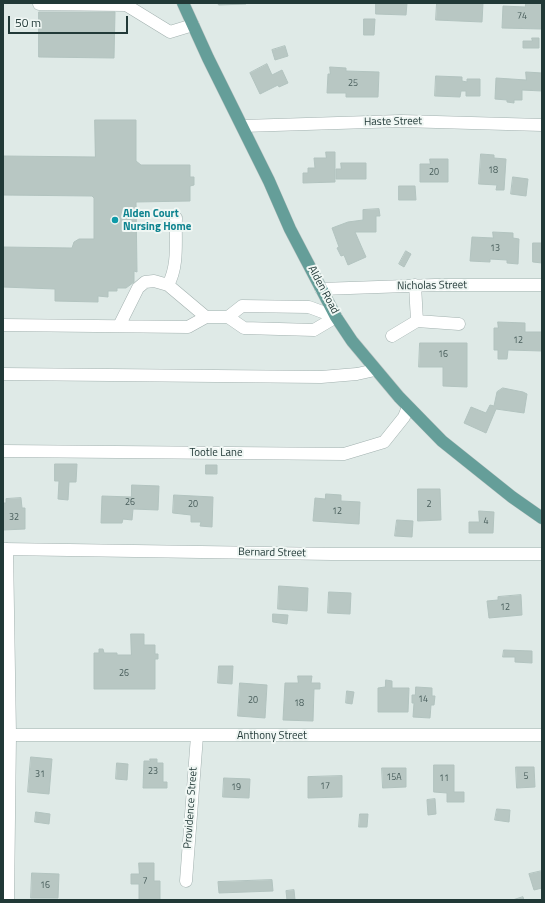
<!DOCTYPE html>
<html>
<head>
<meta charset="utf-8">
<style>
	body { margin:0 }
	#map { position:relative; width:545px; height:903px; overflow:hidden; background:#dfeae7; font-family:"Titillium Web",sans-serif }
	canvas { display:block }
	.frame { position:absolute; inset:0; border:4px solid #213937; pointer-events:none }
	.scale { position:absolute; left:8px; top:16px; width:120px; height:18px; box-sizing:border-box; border:2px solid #213937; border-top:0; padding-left:5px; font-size:12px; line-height:14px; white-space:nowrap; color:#213937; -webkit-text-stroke:3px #f0f7f4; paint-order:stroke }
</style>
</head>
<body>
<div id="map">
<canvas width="545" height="903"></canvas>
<div class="frame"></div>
<div class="scale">50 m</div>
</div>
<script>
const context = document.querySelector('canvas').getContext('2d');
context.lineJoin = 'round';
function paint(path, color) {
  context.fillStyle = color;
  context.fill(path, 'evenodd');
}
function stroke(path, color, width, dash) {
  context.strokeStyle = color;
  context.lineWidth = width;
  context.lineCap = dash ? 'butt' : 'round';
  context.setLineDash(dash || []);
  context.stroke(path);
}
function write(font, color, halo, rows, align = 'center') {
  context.font = font + ' "Titillium Web",sans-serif';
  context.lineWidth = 4;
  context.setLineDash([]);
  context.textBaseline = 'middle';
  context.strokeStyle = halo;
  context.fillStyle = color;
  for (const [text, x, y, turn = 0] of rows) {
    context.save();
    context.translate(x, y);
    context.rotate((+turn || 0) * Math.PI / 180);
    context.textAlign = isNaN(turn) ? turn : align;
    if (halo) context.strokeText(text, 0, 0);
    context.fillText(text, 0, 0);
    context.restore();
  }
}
const building = new Path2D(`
	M218,3H246V4L219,5Z
	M376,3H407L406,15L376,14Z
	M437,3H483L482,22L436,20Z
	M526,3H542V29L502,28L503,6L525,7Z
	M39,12H115L114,58L39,57Z
	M364,19H375L374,35H364Z
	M532,38H539V48H523V41H532Z
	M285,46L288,56L275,60L272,50Z
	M267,64L272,75L282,70L288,83L279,87L278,85L260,94L250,73Z
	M330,67L346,68V71L379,72L378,97H346V93H327L328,74H330Z
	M526,72L542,73V91L522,90V100H514V103L507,102V100L495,99L496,78L526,80Z
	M436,76L462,77V81L467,82V79H480V96H466V91H461L460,97L435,96Z
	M95,120H136V161L141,165H190V177H194V185L190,186V201L136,202L137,272L134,271V282L126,288H117V291H108V297L98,296V302L55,301V289L3,287V247L72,248L74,242L79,239H94V198L92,196L3,195V156L95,157Z
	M326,152H335V182L303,183V173H308V168H315L314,158H326Z
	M481,154L494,155V158L506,159L504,190H496L497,185L479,184Z
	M430,159H448V182H420V164H430Z
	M341,163H366V179H336V169H341Z
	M513,177L528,179L526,196L511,194Z
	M399,186H415L416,200H399Z
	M379,209L380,216H376V232H355L366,257L348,265L344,255L341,256L337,248L339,247L332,228L348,222L363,220V210Z
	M493,232L513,233V238L519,239L518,264L507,263V260L490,259V262L470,261L472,237L493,238Z
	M533,243H542V263L533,262Z
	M406,251L411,254L404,267L399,264Z
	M498,322L525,323V332H542V351L508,350L507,359H498V350H494V328H498Z
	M420,343H467V387L443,386V367H419Z
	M503,388L523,392L527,394L524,413L496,409L486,433L464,423L471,407L486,413L490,405L494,406L497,392Z
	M55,464H77L76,482H69L68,500L58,499L59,481H55Z
	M206,465H217V474H206Z
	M132,485L159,486L158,510L133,509L132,520L123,519L122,523H101L102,496L131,497Z
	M418,489H440L441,520L418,521Z
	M326,494L341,495V501L360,502L359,524L313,521L315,498L325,499Z
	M174,495L213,497L212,527L200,526L201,522H191V515L173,513Z
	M21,498L22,508H25V529L3,530V503H6V499Z
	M479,511L494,512L493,533H469V522H479Z
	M397,520L413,521L412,537L395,536Z
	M279,586L308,588L307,611L278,609Z
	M329,592L351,593L350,614L328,613Z
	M521,595L522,615L489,618L487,601L498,600V597Z
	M273,614L288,615L287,624L273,622Z
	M131,634H144V645H155V654H158V659H155V689H94V653H99V649H103L104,653H117V655H131Z
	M504,650L532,651V663L515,662V657H503Z
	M219,666H233L232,684L218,683Z
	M298,676H312L311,683H320V689H314L313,721L283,720L285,683H298Z
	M386,680L392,681V688H409L408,712H378V688L385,687Z
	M240,683L267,685L265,718L238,716Z
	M416,687L432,688V696H435L434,705H431L430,718L413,717L414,703H412V695H415Z
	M347,691L354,692L352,704L346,703Z
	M31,757L52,759L49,794L28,792Z
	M150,759H157V763H163V782H167V788H143L144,761H150Z
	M117,763L128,764L127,780L116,779Z
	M434,765H454V792H464V802H447V793L434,792Z
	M516,767H534L535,787L517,788Z
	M382,768H406V787L383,788Z
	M342,776V797L308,798V777Z
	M224,778L250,779L249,798L223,797Z
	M435,799L436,814L428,815L427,800Z
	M497,809L510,810L509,822L495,820Z
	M36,812L50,814L49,824L35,822Z
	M360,814H368L367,827H359Z
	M139,863H154V881H160V900H139V884H131V874H139Z
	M542,871V888L534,890L529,874Z
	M32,873L59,874L58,898H31Z
	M272,880L273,891L219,893L218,882Z
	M294,890L295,900H287L286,891Z
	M523,897L524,900H513Z`);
paint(building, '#b8c7c3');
stroke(building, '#b2c3bf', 1);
const minor = new Path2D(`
	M39,4L126,5L170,32L193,25
	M243,126L401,121L542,125
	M168,285C179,265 175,240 176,218
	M415,285L417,321L459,324
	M321,289L435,285H542
	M228,317L242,306L309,307L336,317
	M3,325L188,327L206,317H228L244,328L314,330L336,317
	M119,326L138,288L145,282L154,281L168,285L206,317
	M392,336L417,321
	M3,374L321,377L357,374L375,370
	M3,451L344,454L384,442L404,417L408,407
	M3,549L332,554H542
	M7,549L10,735L8,900
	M3,735H542
	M186,881L197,736`);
const major = new Path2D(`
	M183,3L208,58L269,181L290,229L336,317L352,341L399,397L442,441L512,497L542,518`);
stroke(minor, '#a2b1af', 13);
stroke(major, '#bcc4c3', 13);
stroke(minor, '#fff', 12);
stroke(major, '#659e99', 12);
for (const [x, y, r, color] of [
	[115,220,4,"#0f9aa8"]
]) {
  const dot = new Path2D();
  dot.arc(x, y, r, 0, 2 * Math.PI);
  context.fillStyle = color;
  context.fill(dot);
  stroke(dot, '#f0f7f4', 1.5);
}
write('9px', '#475c5a', null, [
	["74",522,17],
	["25",353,84],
	["18",493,171],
	["20",434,173],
	["13",495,249],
	["12",518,341],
	["16",443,355],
	["26",130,503],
	["20",193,505],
	["2",429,505],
	["12",337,512],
	["32",14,518],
	["4",486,522],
	["12",505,608],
	["26",124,674],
	["14",423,700],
	["20",253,701],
	["18",299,704],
	["23",153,772],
	["31",40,775],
	["5",526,777],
	["15A",394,778],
	["11",444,779],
	["17",325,787],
	["19",236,788],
	["7",145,882],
	["16",45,886]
]);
write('11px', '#213937', '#f0f7f4', [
	["Haste Street",393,122,-1],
	["Nicholas Street",432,286,-1],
	["Alden Road",323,290,62],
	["Tootle Lane",216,453],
	["Bernard Street",272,553,1],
	["Anthony Street",272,736],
	["Providence Street",191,808,-86]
]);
write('bold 11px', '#0d838f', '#f0f7f4', [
	["Alden Court",123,214],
	["Nursing Home",123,227]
], 'left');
</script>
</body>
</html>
